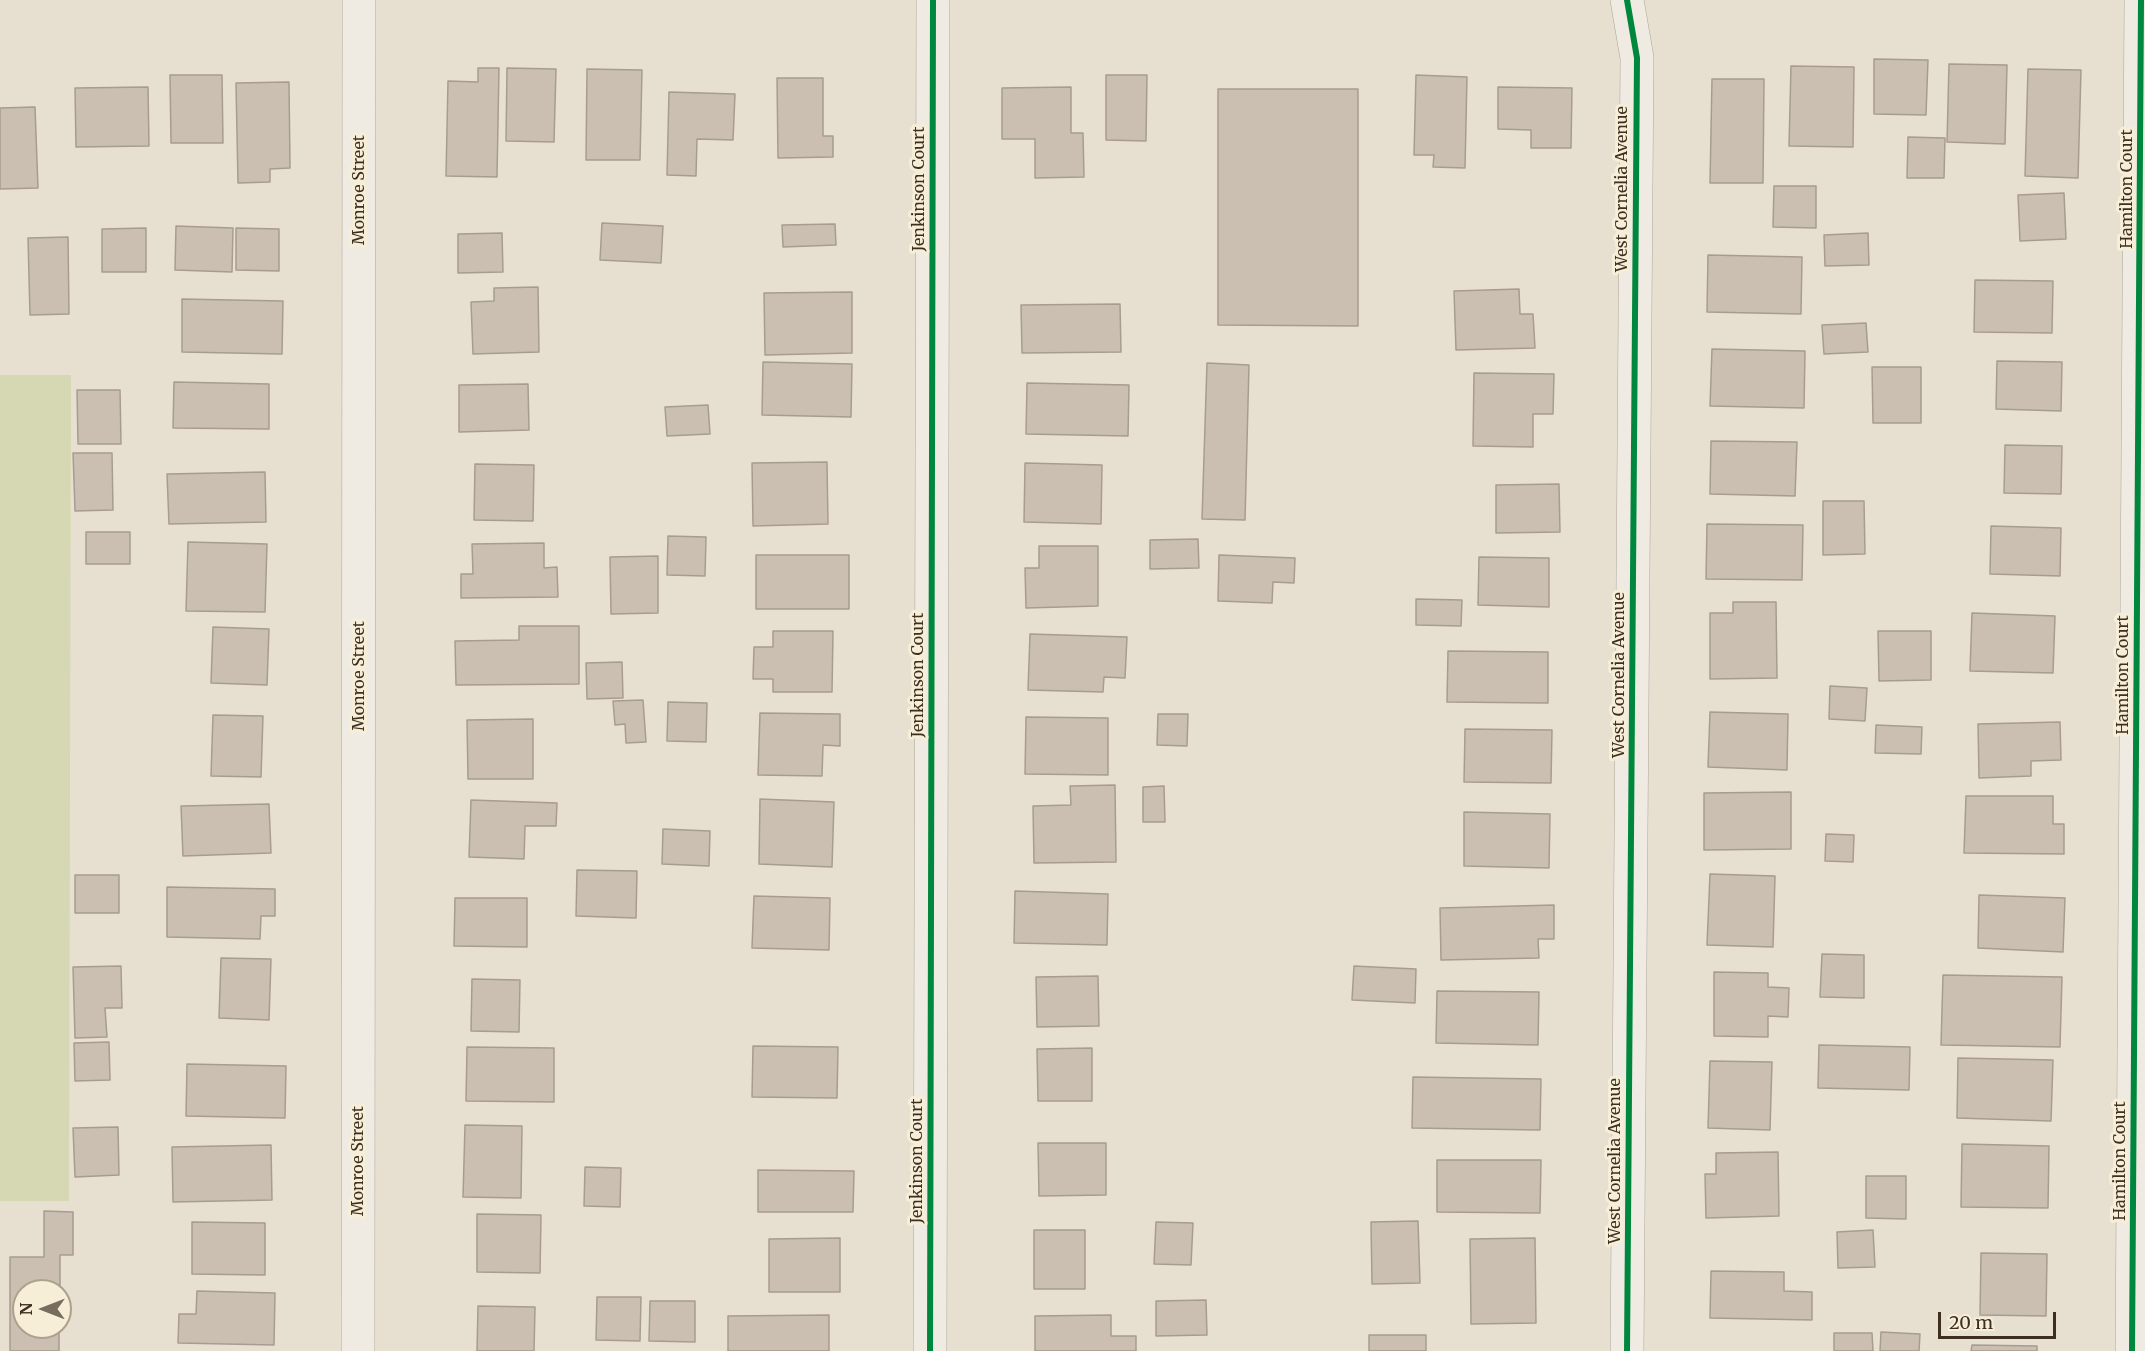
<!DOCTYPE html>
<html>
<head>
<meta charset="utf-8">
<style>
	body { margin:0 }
	#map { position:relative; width:2145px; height:1351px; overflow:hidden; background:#e7e0d1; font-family:Merriweather,serif }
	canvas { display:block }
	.north { position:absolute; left:12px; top:1279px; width:60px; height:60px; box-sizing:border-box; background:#f7eed8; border:2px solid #ada18e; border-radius:50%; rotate:270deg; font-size:16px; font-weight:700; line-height:24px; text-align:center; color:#3d2e20 }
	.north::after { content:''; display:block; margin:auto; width:21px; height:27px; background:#786c5e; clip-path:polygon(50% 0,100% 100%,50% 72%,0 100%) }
	.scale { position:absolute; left:1938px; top:1312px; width:118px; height:27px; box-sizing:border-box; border:3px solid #3d2e20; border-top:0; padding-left:8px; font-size:18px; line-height:21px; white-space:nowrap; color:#3d2e20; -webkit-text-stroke:4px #f7eed8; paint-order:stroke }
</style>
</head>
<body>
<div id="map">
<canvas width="2145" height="1351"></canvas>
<div class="north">N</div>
<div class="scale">20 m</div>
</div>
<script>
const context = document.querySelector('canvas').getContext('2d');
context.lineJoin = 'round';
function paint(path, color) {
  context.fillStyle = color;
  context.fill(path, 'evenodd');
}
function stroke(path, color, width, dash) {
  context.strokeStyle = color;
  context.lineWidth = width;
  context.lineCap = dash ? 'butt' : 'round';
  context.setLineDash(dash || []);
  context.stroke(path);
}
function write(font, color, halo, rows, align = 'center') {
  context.font = font + ' Merriweather,serif';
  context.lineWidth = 6;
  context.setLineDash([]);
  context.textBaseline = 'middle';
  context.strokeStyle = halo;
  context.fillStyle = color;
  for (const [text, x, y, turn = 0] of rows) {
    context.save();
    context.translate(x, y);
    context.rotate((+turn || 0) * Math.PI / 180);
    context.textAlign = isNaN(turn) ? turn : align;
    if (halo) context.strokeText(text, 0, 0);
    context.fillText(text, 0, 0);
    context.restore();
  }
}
paint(new Path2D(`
	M0,375H71L69,1201H0Z`), '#d6d7b3');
const building = new Path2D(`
	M1874,59L1928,60L1926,115L1874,114Z
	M1949,64L2007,65L2005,144L1947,142Z
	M1791,66L1854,67L1853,147L1789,146Z
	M478,68H499L497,177L446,176L448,81L478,82Z
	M507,68L556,69L554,142L506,141Z
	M587,69L642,70L640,160H586Z
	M2028,69L2081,70L2078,178L2025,176Z
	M170,75H222L223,143H171Z
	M1106,75H1147L1146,141L1106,140Z
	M1416,75L1467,77L1465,168L1433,167L1434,155H1414Z
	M777,78H823V136H833V157L778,158Z
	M1712,79H1764L1763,183H1710Z
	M289,82L290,168L270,169V182L238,183L236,83Z
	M148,87L149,146L76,147L75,88Z
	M1071,87V133H1083L1084,177L1035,178V139H1002V88Z
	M1498,87L1572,88L1571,148H1531V130L1498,129Z
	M1218,89H1358V326L1218,325Z
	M669,92L735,94L733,140L697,139L696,176L667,175Z
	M35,107L38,188L0,189V108Z
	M1908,137L1945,138L1944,178H1907Z
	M1774,186H1816V228L1773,227Z
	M2064,193L2066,239L2020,241L2018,195Z
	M602,223L663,226L661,263L600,260Z
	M835,224L836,245L783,247L782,225Z
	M176,226L233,228L232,272L175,270Z
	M146,228V272H102V229Z
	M236,228L279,229V271L236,270Z
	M502,233L503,272L458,273V234Z
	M1868,233L1869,265L1825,266L1824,235Z
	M68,237L69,314L30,315L28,238Z
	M1708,255L1802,257L1801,314L1707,312Z
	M1975,280L2053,281L2052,333L1974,332Z
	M538,287L539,352L473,354L471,302L494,301V288Z
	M1519,289L1520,314H1533L1535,348L1456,350L1454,291Z
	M852,292V353L765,355L764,293Z
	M182,299L283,301L282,354L182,352Z
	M1120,304L1121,352L1022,353L1021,305Z
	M1866,323L1868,352L1824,354L1822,325Z
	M1712,349L1805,351L1804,408L1710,406Z
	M1997,361L2062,362L2061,411L1996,409Z
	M763,362L852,364L851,417L762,415Z
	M1207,363L1249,365L1245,520L1202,519Z
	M1872,367H1921V423H1873Z
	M1474,373L1554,374L1553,414H1533V447L1473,446Z
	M174,382L269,384V429L173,428Z
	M1027,383L1129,385L1128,436L1026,434Z
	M528,384L529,430L459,432V385Z
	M77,390H120L121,444H78Z
	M708,405L710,434L667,436L665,407Z
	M1711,441L1797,442L1795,496L1710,494Z
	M2005,445L2062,446L2061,494L2004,493Z
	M73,453H112L113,510L75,511Z
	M827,462L828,524L753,526L752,463Z
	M1025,463L1102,465L1101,524L1024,522Z
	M475,464L534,465L533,521L474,520Z
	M265,472L266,522L169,524L167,474Z
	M1559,484L1560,532L1496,533V485Z
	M1823,501H1864L1865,554L1823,555Z
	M1707,524L1803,525L1802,580L1706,579Z
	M1991,526L2061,528L2060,576L1990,574Z
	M86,532H130V564H86Z
	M668,536L706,537L705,576L667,575Z
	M1198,539L1199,568L1150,569V540Z
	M188,542L267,544L265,612L186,611Z
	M544,543V568L557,567L558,597L461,598V574H473L472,544Z
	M1039,546H1098V606L1026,608L1025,568H1039Z
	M756,555H849V609H756Z
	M1219,555L1295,558L1294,583L1273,582L1272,603L1218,601Z
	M658,556V613L611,614L610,557Z
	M1479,557L1549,558V607L1478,605Z
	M1416,599L1462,600L1461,626L1416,625Z
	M1733,602H1776L1777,678L1710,679V613H1733Z
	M1972,613L2055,616L2053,673L1970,671Z
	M519,626H579V684L456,685L455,641L519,640Z
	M213,627L269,629L267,685L211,683Z
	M773,631H833L832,692H773V679H753L754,647H773Z
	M1878,631H1931V680L1879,681Z
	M1030,634L1127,637L1125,678L1104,677L1103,692L1028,690Z
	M1448,651L1548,652V703L1447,702Z
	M622,662L623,698L587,699L586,663Z
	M1830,686L1867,688L1865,721L1829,719Z
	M643,700L646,742L626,743L625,724L615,725L613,701Z
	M668,702L707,703L706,742L667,741Z
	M1710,712L1788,714L1787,770L1708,767Z
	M760,713L840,714V746L823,745L822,776L758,775Z
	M1158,714H1188L1187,746L1157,745Z
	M213,715L263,716L261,777L211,776Z
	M1026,717L1108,718V775L1025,774Z
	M533,719V779H468L467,720Z
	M2060,722L2061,760L2031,761V776L1979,778L1978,724Z
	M1876,725L1922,727L1921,754L1875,753Z
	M1465,729L1552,730L1551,783L1464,782Z
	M1115,785L1116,862L1034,863L1033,806L1071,805L1070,786Z
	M1164,786L1165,822H1143V787Z
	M1791,792V849L1704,850V793Z
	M1966,796H2053V824H2064V854L1964,853Z
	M760,799L834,802L832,867L759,864Z
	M471,800L557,803L556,826H525L524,859L469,857Z
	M269,804L271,853L183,856L181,806Z
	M1464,812L1550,814L1549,868L1464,866Z
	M663,829L710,831L709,866L662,864Z
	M1826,834L1854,835L1853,862L1825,861Z
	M577,870L637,871L636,918L576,916Z
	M1710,874L1775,876L1773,947L1707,945Z
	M75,875H119V913H75Z
	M167,887L275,889V916H261L260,939L167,937Z
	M1015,891L1108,894L1107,945L1014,943Z
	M1979,895L2065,898L2063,952L1978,948Z
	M754,896L830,898L829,950L752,948Z
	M455,898H527V947L454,946Z
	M1554,905V939H1538L1539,958L1441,960L1440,908Z
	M1822,954L1864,955V998L1820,997Z
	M221,958L271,959L269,1020L219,1018Z
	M121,966L122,1008H105L107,1037L75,1038L73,967Z
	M1354,966L1416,969L1415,1003L1352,1000Z
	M1714,972L1768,973V987L1789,988L1788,1017L1768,1016V1037L1714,1036Z
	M1943,975L2062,977L2060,1047L1941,1045Z
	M1098,976L1099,1026L1037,1027L1036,977Z
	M472,979L520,980L519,1032L471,1031Z
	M1437,991L1539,992L1538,1045L1436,1043Z
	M109,1042L110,1080L75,1081L74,1043Z
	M1819,1045L1910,1047L1909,1090L1818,1088Z
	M753,1046L838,1047L837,1098L752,1097Z
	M467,1047L554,1048V1102L466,1101Z
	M1092,1048V1101H1038L1037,1049Z
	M1958,1058L2053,1060L2051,1121L1957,1118Z
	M1710,1061L1772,1062L1770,1130L1708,1128Z
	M187,1064L286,1066L285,1118L186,1116Z
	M1413,1077L1541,1079L1540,1130L1412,1128Z
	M465,1125L522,1126L521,1198L463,1197Z
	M118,1127L119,1175L75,1177L73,1128Z
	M1038,1143H1106V1195L1039,1196Z
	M1962,1144L2049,1146L2048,1208L1961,1207Z
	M271,1145L272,1200L173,1202L172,1147Z
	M1778,1152L1779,1216L1706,1218L1705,1174H1716V1153Z
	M1437,1160H1541L1540,1213L1437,1212Z
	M585,1167L621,1168L620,1207L584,1206Z
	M758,1170L854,1171L853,1212H758Z
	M1866,1176H1906V1219L1866,1218Z
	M44,1211L73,1212V1255H60V1291H24V1327H59V1351H10V1257H44Z
	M477,1214L541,1215L540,1273L477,1272Z
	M1418,1221L1420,1283L1372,1284L1371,1222Z
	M192,1222L265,1223V1275L192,1274Z
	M1156,1222L1193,1223L1191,1265L1154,1264Z
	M1034,1230H1085V1289H1034Z
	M1873,1230L1875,1267L1838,1268L1837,1232Z
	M840,1238V1292H769V1239Z
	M1535,1238L1536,1323L1471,1324L1470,1239Z
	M1981,1253L2047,1254L2046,1316L1980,1315Z
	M1711,1271L1784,1272V1291L1812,1292V1320L1710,1318Z
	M197,1291L275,1293L274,1345L178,1343L179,1314H196Z
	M597,1297H641L640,1341L596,1340Z
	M1206,1300L1207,1335L1156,1336V1301Z
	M650,1301H695V1342L649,1341Z
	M478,1306L535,1307L534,1351H477Z
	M829,1315V1351H728V1316Z
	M1111,1315V1336H1136V1351H1035V1316Z
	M1881,1332L1920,1334L1919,1351H1880Z
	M1834,1333H1872L1873,1351H1834Z
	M1369,1335H1426V1351H1369Z
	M1972,1345L2037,1346V1351H1971Z`);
paint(building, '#cbbfb2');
stroke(building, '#a89c90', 1.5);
const minor = new Path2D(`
	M1627,0L1637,58L1627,1351
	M358,1351L359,0
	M930,1351L933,0
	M2132,1351L2141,0`);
stroke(minor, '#ada599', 34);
stroke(minor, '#efebe3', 33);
stroke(new Path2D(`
	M1627,0L1637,58L1627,1351
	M930,1351L933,0
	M2132,1351L2141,0`), '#00873e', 6);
write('16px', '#3d2e20', '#f7eed8', [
	["Jenkinson Court",919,189,-90],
	["West Cornelia Avenue",1622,189,-90],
	["Hamilton Court",2127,189,-90],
	["Monroe Street",359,190,-90],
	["Jenkinson Court",918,675,-90],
	["West Cornelia Avenue",1619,675,-90],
	["Hamilton Court",2123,675,-90],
	["Monroe Street",359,676,-90],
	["Monroe Street",358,1161,-90],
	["Jenkinson Court",917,1161,-90],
	["West Cornelia Avenue",1615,1161,-90],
	["Hamilton Court",2120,1161,-90]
]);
</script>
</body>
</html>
